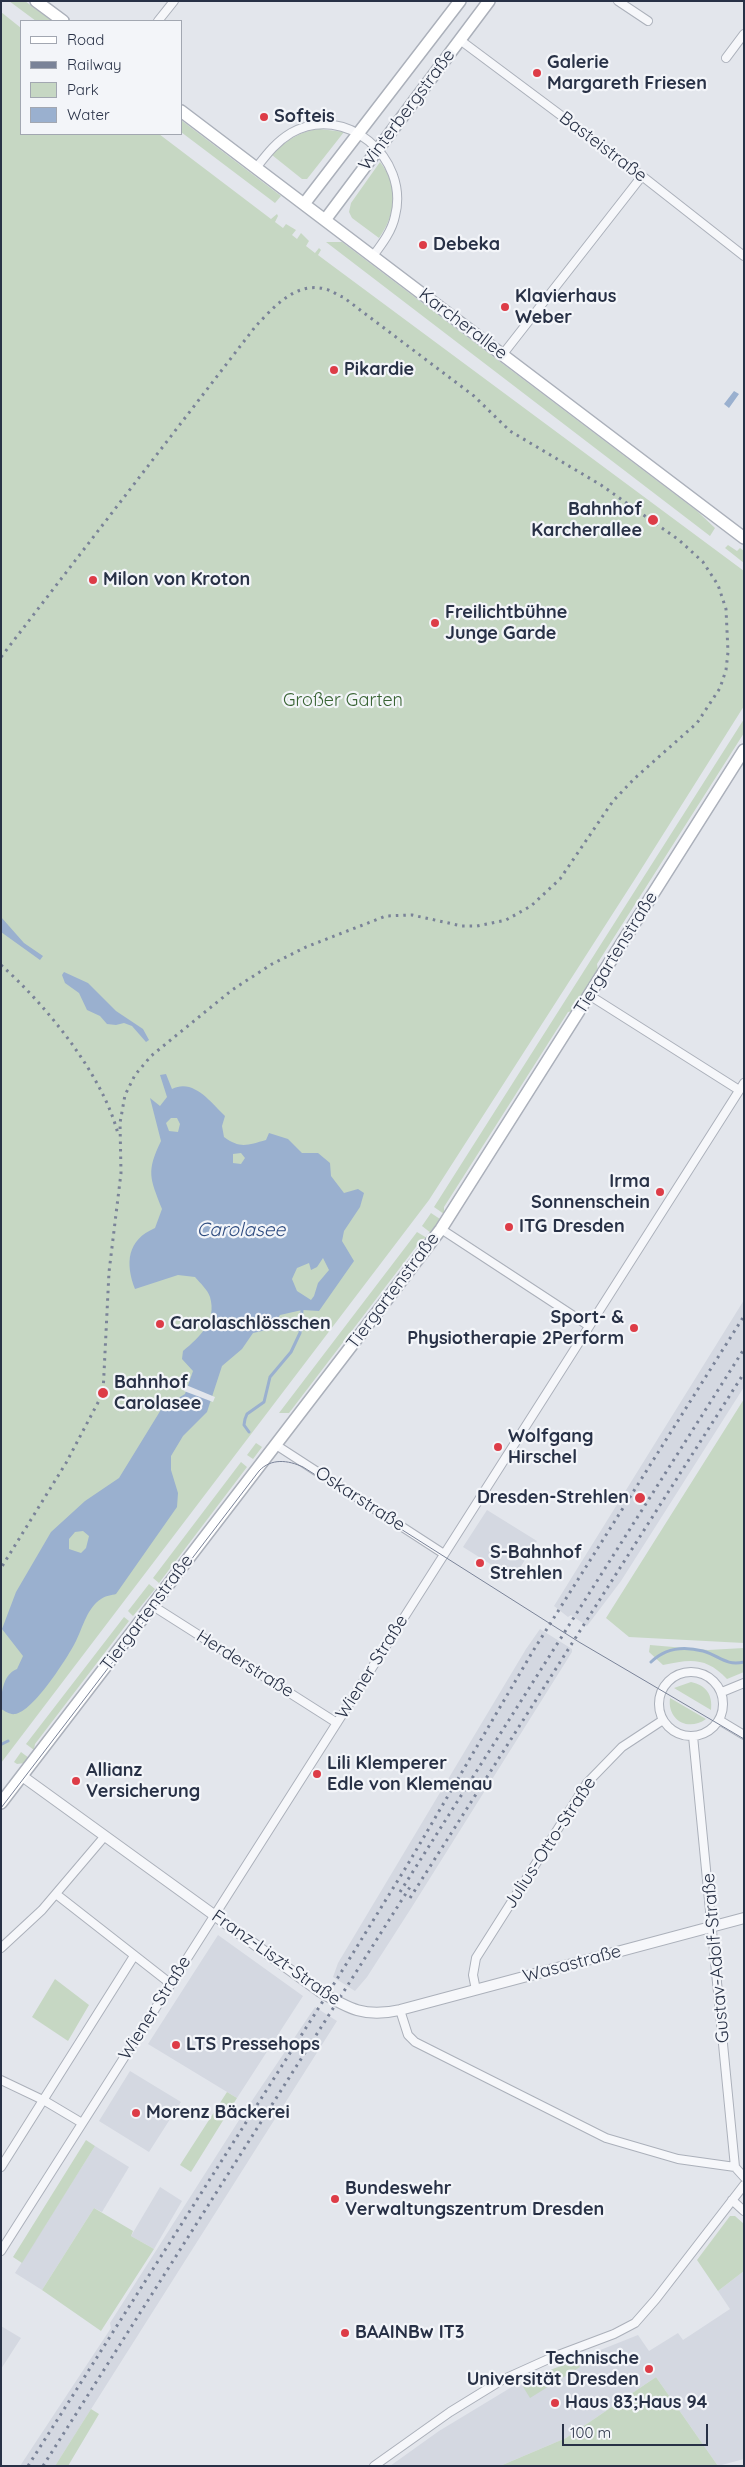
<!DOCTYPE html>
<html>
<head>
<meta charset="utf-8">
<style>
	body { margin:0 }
	#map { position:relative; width:745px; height:2467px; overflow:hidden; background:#e3e6ec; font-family:Quicksand,sans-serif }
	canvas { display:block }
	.frame { position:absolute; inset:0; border:2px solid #283146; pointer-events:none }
	.legend { position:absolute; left:20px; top:20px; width:162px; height:115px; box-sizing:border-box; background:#f3f5f9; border:1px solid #a2a7b1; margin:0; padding:6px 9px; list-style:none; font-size:15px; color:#283146 }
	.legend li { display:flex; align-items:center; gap:10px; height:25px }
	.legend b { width:25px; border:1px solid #a2a7b1 }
	.scale { position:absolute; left:562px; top:2424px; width:146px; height:22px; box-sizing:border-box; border:2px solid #283146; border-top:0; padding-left:6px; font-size:15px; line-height:18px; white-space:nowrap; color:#283146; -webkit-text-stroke:4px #f3f5f9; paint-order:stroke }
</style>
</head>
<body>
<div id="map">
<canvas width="745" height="2467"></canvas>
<div class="frame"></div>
<ul class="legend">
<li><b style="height:6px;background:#fff"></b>Road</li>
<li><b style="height:6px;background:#7a8398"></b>Railway</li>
<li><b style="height:14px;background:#c6d7c3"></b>Park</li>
<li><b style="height:14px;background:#9ab0cf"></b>Water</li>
</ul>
<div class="scale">100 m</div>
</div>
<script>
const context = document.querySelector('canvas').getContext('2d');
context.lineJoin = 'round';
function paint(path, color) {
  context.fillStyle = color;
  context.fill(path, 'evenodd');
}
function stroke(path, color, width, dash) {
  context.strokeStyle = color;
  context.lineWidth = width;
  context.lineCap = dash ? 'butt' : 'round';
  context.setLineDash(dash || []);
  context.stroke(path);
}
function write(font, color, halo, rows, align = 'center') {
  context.font = font + ' Quicksand,sans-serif';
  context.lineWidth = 4.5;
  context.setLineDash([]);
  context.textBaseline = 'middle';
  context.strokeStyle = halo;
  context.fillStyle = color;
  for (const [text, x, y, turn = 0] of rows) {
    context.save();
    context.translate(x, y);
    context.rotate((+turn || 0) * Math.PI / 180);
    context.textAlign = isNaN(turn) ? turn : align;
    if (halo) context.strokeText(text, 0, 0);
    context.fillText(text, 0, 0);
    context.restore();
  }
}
paint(new Path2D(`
	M744,1300V1387L621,1581L587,1626L571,1615L568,1617L554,1606Z
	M487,1510L537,1541L516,1574L506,1567L503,1572L463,1547Z
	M540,1629L572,1649V1652L410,1910L367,1977L355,1991L333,1977L338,1963L526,1649Z
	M218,1935L303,1996L237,2098L148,2044Z
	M315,2007L337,2021L55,2466H20L111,2328L110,2323L241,2117Z
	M130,2071L181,2102L149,2152L99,2121Z
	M95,2146L129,2167L102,2212L94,2208L42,2290L15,2273Z
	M160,2187L182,2201L154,2249L131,2236Z
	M744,2271V2459L718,2466L656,2377L566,2438L500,2466H390L439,2431L520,2382L638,2335L649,2351L678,2333L683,2340L730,2309L718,2291Z
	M1,2326L21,2338L1,2369Z`), '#d4d8e1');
paint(new Path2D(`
	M9,1H25L52,21H36Z
	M1,12L21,28V134H159L271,219L277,214L278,216L275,222L283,228L286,224L296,230L292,235L297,239L301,233L309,241L306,246L315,253L319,248L321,250L318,255L326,261L744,571V706L635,879L429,1200L1,1763Z
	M181,120L281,196L275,203L181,132Z
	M320,129L344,132L307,179H302L272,155C286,140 300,131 320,129Z
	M380,162C400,187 396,214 379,238L352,218L349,212L351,203Z
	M326,242H342L697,511L715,528L710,536Z
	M728,545L737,551L740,548L744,551V563L725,548Z
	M744,719V733L597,964L598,971L573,1011L568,1012L444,1207V1214L434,1207Z
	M431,1213L440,1219L431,1233L422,1226Z
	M417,1232L427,1238L422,1239L289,1413H279Z
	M744,1399V1643L629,1637L606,1618Z
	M256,1443L262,1447L253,1459L247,1455Z
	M241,1462L247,1467L159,1583L153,1578Z
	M149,1584L155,1589L133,1616L128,1611Z
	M124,1617L129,1621L35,1744L34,1750L26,1744Z
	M650,1645L708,1650L744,1648V1672L727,1679C706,1657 691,1659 663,1665L649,1652Z
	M691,1682C706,1685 713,1695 711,1710L674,1688Z
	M670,1698L706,1719C688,1732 667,1720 670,1698Z
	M21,1752L29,1758L25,1763L17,1764L14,1762Z
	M55,1979L89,2005L68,2041L32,2017Z
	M227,2092L237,2098L191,2172L180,2165Z
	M86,2140L95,2146L22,2263L13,2257Z
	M94,2208L133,2231L131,2236L154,2249L101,2331L42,2290Z
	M730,2216H735L744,2224V2271L718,2291L697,2260Z
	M576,2360L580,2367L530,2398L520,2382Z
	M656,2377L718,2466H500L566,2438Z
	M91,2409L99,2414L68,2466H55Z`), '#c6d7c3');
paint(new Path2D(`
	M734,391L739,394L729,408L724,404Z
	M1,917L24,943L43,956L40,960L1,932Z
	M64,972L88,983L116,1011L143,1029L149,1040L146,1042L132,1026L124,1023L116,1025L107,1024L100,1016L87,1010L79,993L65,983L62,975Z
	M166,1074L172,1089C194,1078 211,1103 225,1116L222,1126L224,1137C240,1149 248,1145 266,1140L269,1133L288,1139L302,1153H318L330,1163L331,1176L344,1193L358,1189L364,1193L360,1207L344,1231L342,1241L354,1261L319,1311L302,1310L280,1315L271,1329L253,1333L242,1349L222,1366L207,1412L183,1436L171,1456V1470L178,1493L177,1507L116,1594C112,1595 105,1596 101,1599C87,1608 83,1627 76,1641C68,1657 33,1712 15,1714C10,1715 5,1711 1,1709C1,1695 2,1675 17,1669L23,1656L2,1629L16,1592L51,1532L85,1501L119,1478L162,1408L185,1394L193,1371L182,1359L183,1351C200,1337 217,1321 210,1297C208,1290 200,1283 195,1277L178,1275L135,1289C125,1263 127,1240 155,1228L162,1209C150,1178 146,1172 161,1141L150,1098L160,1106L167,1097L160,1075ZM171,1118H177L180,1124L178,1132L169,1131L166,1123ZM241,1153L245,1158L241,1164L233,1163V1154ZM323,1258L329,1270L318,1283L314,1296L311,1300L297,1291L292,1279L297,1268L309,1263L311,1270L317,1267ZM83,1531L89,1536L86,1548L81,1553L69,1549V1539L75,1532Z`), '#9ab0cf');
paint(new Path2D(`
	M186,1385L215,1397L213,1402L184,1391Z`), '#e3e6ec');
stroke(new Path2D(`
	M249,1432L244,1425L245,1419L247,1414L264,1402L270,1377L291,1352L300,1333L302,1310
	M651,1662C665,1648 684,1646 703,1651C720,1656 725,1666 744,1662
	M2,1744L8,1741`), '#9ab0cf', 3);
const minor = new Path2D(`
	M618,1L648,21
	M158,21L174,1
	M460,40L642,176L744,256
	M726,58L744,34
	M256,168C267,154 276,142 291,133C345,102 410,158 395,216C392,231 382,244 373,256
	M503,354L642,176
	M589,995L739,1090
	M441,1229L589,1326
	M276,1445L444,1554
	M153,1606L337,1723
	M659 1704a32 32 0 1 1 64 0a32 32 0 1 1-64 0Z
	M722,1692L744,1683
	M719,1720L744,1735
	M693,1736L735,2167L744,2177
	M56,1894L171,1984
	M1,1948L42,1910L104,1837
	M476,1990L473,1975L476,1958L587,1783L622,1747L663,1720
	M400,2010L408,2035L415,2042L606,2138L678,2159L735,2167
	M1,2080L45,2101L82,2123
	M1,2167L134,1956
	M732,2200L744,2211
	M1,2251L744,1083
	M374,2466L450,2412L502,2380L553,2357L614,2334L635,2323L656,2299L744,2185`);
const tertiary = new Path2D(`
	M22,1776L319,1991C349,2009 365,2018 400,2010L744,1918`);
const secondary = new Path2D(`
	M36,1L63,21
	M181,111L744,538
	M304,204L460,1
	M325,220L489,1
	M1,1803L441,1229L744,750`);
stroke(minor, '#abb0ba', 10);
stroke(tertiary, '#abb0ba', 12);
stroke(secondary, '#abb0ba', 14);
stroke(minor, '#f6f7fa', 8);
stroke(tertiary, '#f6f7fa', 10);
stroke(secondary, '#fff', 11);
stroke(new Path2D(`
	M1,1808L259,1471C271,1458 288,1460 303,1467L579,1642L744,1739`), '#7a8398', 1);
stroke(new Path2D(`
	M1,657L255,327C272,309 295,281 325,289C331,290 337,295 343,297L474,396L510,431L601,485L679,540L703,562L718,585L726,609L728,652L726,670L720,688L697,723L635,778L613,801L560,879L531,906L506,920L477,926H462L412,915L386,916L306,947L272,964L232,990L151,1056L135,1075L125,1095L120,1123L121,1173L109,1272L103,1393L66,1463L1,1568
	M1,965C46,1005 103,1075 118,1134
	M400,1892L744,1349
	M410,1898L744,1373
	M28,2466L337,1979L408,1864L533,1651L744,1316
	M43,2466L410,1887`), '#7a8398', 3, [2.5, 5]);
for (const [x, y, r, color] of [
	[537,73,5,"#dd3c47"],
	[264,117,5,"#dd3c47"],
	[423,245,5,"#dd3c47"],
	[505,307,5,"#dd3c47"],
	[334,370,5,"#dd3c47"],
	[653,520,6,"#dd3c47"],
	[93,580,5,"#dd3c47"],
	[435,623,5,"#dd3c47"],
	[660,1192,5,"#dd3c47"],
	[509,1227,5,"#dd3c47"],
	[160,1324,5,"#dd3c47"],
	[634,1328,5,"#dd3c47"],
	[103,1393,6,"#dd3c47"],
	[498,1447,5,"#dd3c47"],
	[640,1498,6,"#dd3c47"],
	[480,1563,5,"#dd3c47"],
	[317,1774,5,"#dd3c47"],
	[76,1781,5,"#dd3c47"],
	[176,2045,5,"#dd3c47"],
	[136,2113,5,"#dd3c47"],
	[335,2199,5,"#dd3c47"],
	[345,2333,5,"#dd3c47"],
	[649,2369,5,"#dd3c47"],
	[555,2403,5,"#dd3c47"]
]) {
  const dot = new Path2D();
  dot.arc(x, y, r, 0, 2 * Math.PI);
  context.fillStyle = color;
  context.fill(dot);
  stroke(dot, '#f3f5f9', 2);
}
write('bold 18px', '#283146', '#f3f5f9', [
	["Galerie",547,63],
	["Margareth Friesen",547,84],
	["Softeis",274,117],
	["Debeka",433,245],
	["Klavierhaus",515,297],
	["Weber",515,318],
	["Pikardie",344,370],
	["Bahnhof",642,510,"right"],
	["Karcherallee",642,531,"right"],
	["Milon von Kroton",103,580],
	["Freilichtbühne",445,613],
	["Junge Garde",445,634],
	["Irma",650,1182,"right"],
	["Sonnenschein",650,1203,"right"],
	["ITG Dresden",519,1227],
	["Sport- &",624,1318,"right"],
	["Physiotherapie 2Perform",624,1339,"right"],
	["Carolaschlösschen",170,1324],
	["Bahnhof",114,1383],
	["Carolasee",114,1404],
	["Wolfgang",508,1437],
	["Hirschel",508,1458],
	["Dresden-Strehlen",629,1498,"right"],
	["S-Bahnhof",490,1553],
	["Strehlen",490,1574],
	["Lili Klemperer",327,1764],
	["Edle von Klemenau",327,1785],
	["Allianz",86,1771],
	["Versicherung",86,1792],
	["LTS Pressehops",186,2045],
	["Morenz Bäckerei",146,2113],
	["Bundeswehr",345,2189],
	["Verwaltungszentrum Dresden",345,2210],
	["BAAINBw IT3",355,2333],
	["Technische",639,2359,"right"],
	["Universität Dresden",639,2380,"right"],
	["Haus 83;Haus 94",565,2403]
], 'left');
write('18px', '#283146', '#f3f5f9', [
	["Winterbergstraße",407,110,-53],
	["Basteistraße",603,147,37],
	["Karcherallee",463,324,37],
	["Tiergartenstraße",616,953,-58],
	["Tiergartenstraße",393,1291,-53],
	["Oskarstraße",360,1499,33],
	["Tiergartenstraße",147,1613,-53],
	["Herderstraße",245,1664,32],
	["Wiener Straße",372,1667,-58],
	["Julius-Otto-Straße",550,1843,-57],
	["Franz-Liszt-Straße",276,1958,35],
	["Gustav-Adolf-Straße",716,1958,-95],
	["Wasastraße",572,1964,-15],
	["Wiener Straße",155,2008,-58]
]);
write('18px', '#396434', '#f3f5f9', [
	["Großer Garten",343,701]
]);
write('italic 19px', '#2e4b7f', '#f3f5f9', [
	["Carolasee",241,1230]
]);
</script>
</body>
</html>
